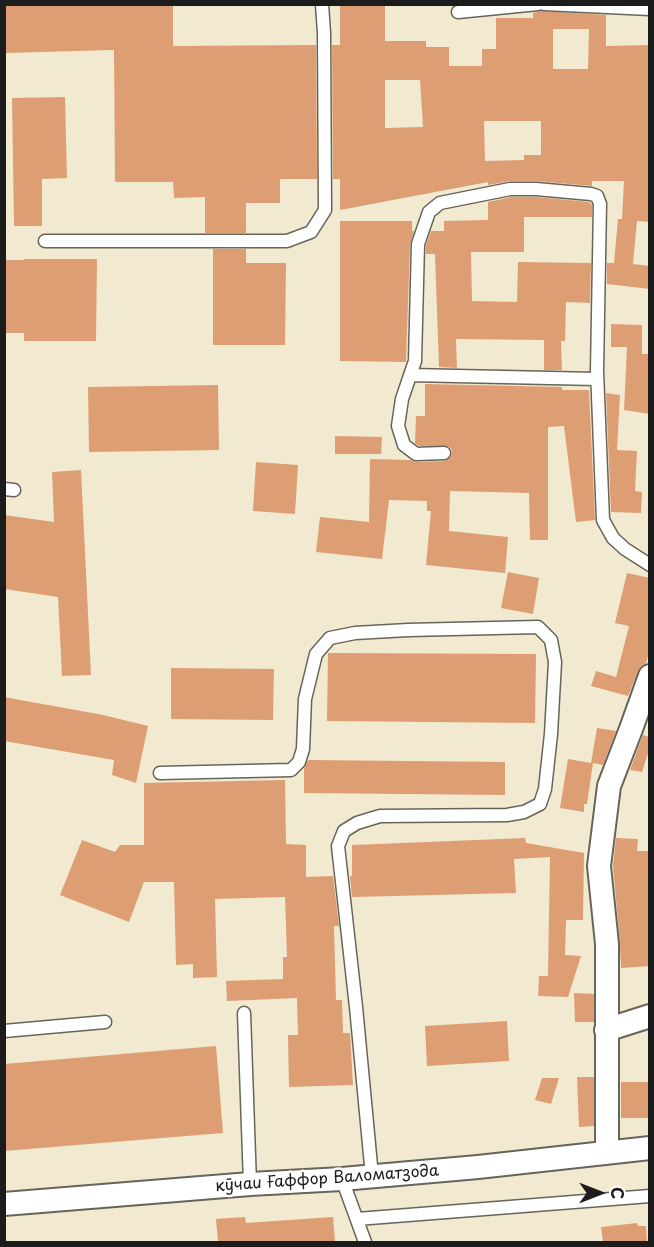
<!DOCTYPE html>
<html>
<head>
<meta charset="utf-8">
<style>
	body { margin:0 }
	#map { position:relative; width:654px; height:1247px; overflow:hidden; background:#f2e9d1; font-family:"Playpen Sans",sans-serif }
	canvas { display:block }
	.frame { position:absolute; inset:0; border:6px solid #1c1c1c; pointer-events:none }
	.north { position:absolute; left:570px; top:1163px; width:60px; height:60px; -webkit-text-stroke:4px #fff; paint-order:stroke; rotate:90deg; font-size:16px; font-weight:700; line-height:24px; text-align:center; color:#1c1c1c }
	.north::after { content:''; display:block; margin:auto; width:21px; height:27px; background:#1c1c1c; clip-path:polygon(50% 0,100% 100%,50% 72%,0 100%) }
</style>
</head>
<body>
<div id="map">
<canvas width="654" height="1247"></canvas>
<div class="frame"></div>
<div class="north">С</div>
</div>
<script>
const context = document.querySelector('canvas').getContext('2d');
context.lineJoin = 'round';
function paint(path, color) {
  context.fillStyle = color;
  context.fill(path, 'evenodd');
}
function stroke(path, color, width, dash) {
  context.strokeStyle = color;
  context.lineWidth = width;
  context.lineCap = dash ? 'butt' : 'round';
  context.setLineDash(dash || []);
  context.stroke(path);
}
function write(font, color, halo, rows, align = 'center') {
  context.font = font + ' "Playpen Sans",sans-serif';
  context.lineWidth = 5;
  context.setLineDash([]);
  context.textBaseline = 'middle';
  context.strokeStyle = halo;
  context.fillStyle = color;
  for (const [text, x, y, turn = 0] of rows) {
    context.save();
    context.translate(x, y);
    context.rotate((+turn || 0) * Math.PI / 180);
    context.textAlign = isNaN(turn) ? turn : align;
    if (halo) context.strokeText(text, 0, 0);
    context.fillText(text, 0, 0);
    context.restore();
  }
}
paint(new Path2D(`
	M4,4H173V46L316,45L317,179H280V203H246V233H205V197L174,198L173,182H115L114,50L4,53Z
	M340,4H385V41H426V47H449V66H482V49H496V18H533V13L541,11L606,15V46L650,45V222L637,221L633,264L650,266V289L607,284V263H614L618,219H622L624,181H592V186L536,181H510L488,185V182L340,210V179H333L332,45H340ZM553,29H589L588,69H553ZM385,80H420L423,127L385,128ZM484,121H541V155H524V160L485,161Z
	M65,97L67,178L42,179V226H14L12,98Z
	M511,197H536L589,202L592,205V217H524V252H471L472,301L517,302L518,262L591,263L590,303L566,302L565,341H561L562,370H544V340L456,339L457,368L439,367L435,254H426V245L431,231H444V221L488,220V202Z
	M340,221H412V231H414L410,244L406,362L340,361Z
	M213,249H246V263H286L285,345H213Z
	M24,259H97L96,341H24V333H4V260H24Z
	M611,324L642,325V354H650V414L624,410L627,347H611Z
	M425,384L562,387V390H589L595,520L576,522L564,426L548,427V540H530L529,493L450,491L449,531L508,537L505,573L426,565L431,511H427V501L389,500L382,559L316,552L320,517L369,522L370,459L410,460L416,462L444,461L451,457L452,452L451,448L447,446H419L415,443L416,416H425Z
	M218,385L219,450L89,452L88,387Z
	M606,393L620,395L617,450L637,451L635,491L642,492L641,513L611,512Z
	M335,436L382,437L381,454H335Z
	M256,462L298,465L295,514L253,511Z
	M81,470L91,675L62,676L58,597L4,589V515L54,522L52,472Z
	M508,572L539,578L533,614L501,608Z
	M627,573L650,578V649L646,663L641,666L638,671L628,696L591,686L596,671L616,677L629,626L615,623Z
	M328,653L536,654L535,723L327,721Z
	M171,668L274,669L273,720L171,719Z
	M4,697L103,715L148,726L136,783L112,775L114,760L4,741Z
	M597,728L616,731L603,765L593,763L587,804H584V812L560,808L568,759L591,763Z
	M643,735L650,737V747L642,772L630,770Z
	M308,760L505,762V795L304,793V769Z
	M285,780L286,844L306,845V877L333,876L339,926H334L336,1000H342L343,1033H350L353,1085L289,1087L288,1035H298L297,998L227,1001L226,981L283,979V957H287L285,897L215,899L217,977L193,978V964L176,965L174,882H144L129,922L60,895L82,840L115,852L120,845H144V783Z
	M525,838L526,843L584,853L583,920H566L565,955L581,956L568,997L538,996L539,976H548L550,857L514,859L516,893L352,897L350,876H352V845Z
	M616,838L638,839L637,851H649L650,966L621,968L620,943L613,866Z
	M574,993L594,994V1022H575Z
	M507,1021L509,1061L427,1066L425,1026Z
	M216,1046L223,1133L4,1151V1064Z
	M577,1077H594V1126L579,1127Z
	M542,1078H559L551,1104L535,1100Z
	M621,1082H650V1118H621Z
	M245,1217L246,1223L333,1217L335,1242H218L216,1219Z
	M637,1223L638,1226H646L647,1242H603L601,1227Z`), '#dd9e73');
const service = new Path2D(`
	M544,4L650,9
	M458,12L538,4
	M45,241H287L311,232L325,210L324,33L322,4
	M410,375L597,379
	M444,453L416,454L404,445L398,426L402,399L415,361L418,244L429,212L440,203L510,189H536L591,194L597,196L600,204L597,371L603,520L613,538L625,549L650,565
	M4,489L14,490
	M160,773L291,770L299,762L303,749L305,699L316,654L330,638L355,633L408,630L538,627L551,640L555,662L551,734L545,789L540,804L524,812L507,815L380,816L357,823L344,831L338,846L356,1007L372,1176
	M244,1013L250,1184
	M4,1031L105,1022
	M342,1179L365,1242
	M357,1219L650,1196`);
const minor = new Path2D(`
	M606,1030L650,1016
	M607,1153V944L599,866L609,786L631,729L650,676
	M4,1204L250,1184L342,1179L478,1167L650,1148`);
stroke(service, '#67645b', 15);
stroke(minor, '#67645b', 26);
stroke(service, '#fff', 12);
stroke(minor, '#fff', 22);
write('16px', '#1c1c1c', '#fff', [
	["кӯчаи Ғаффор Валоматзода",327,1179,-4]
]);
</script>
</body>
</html>
